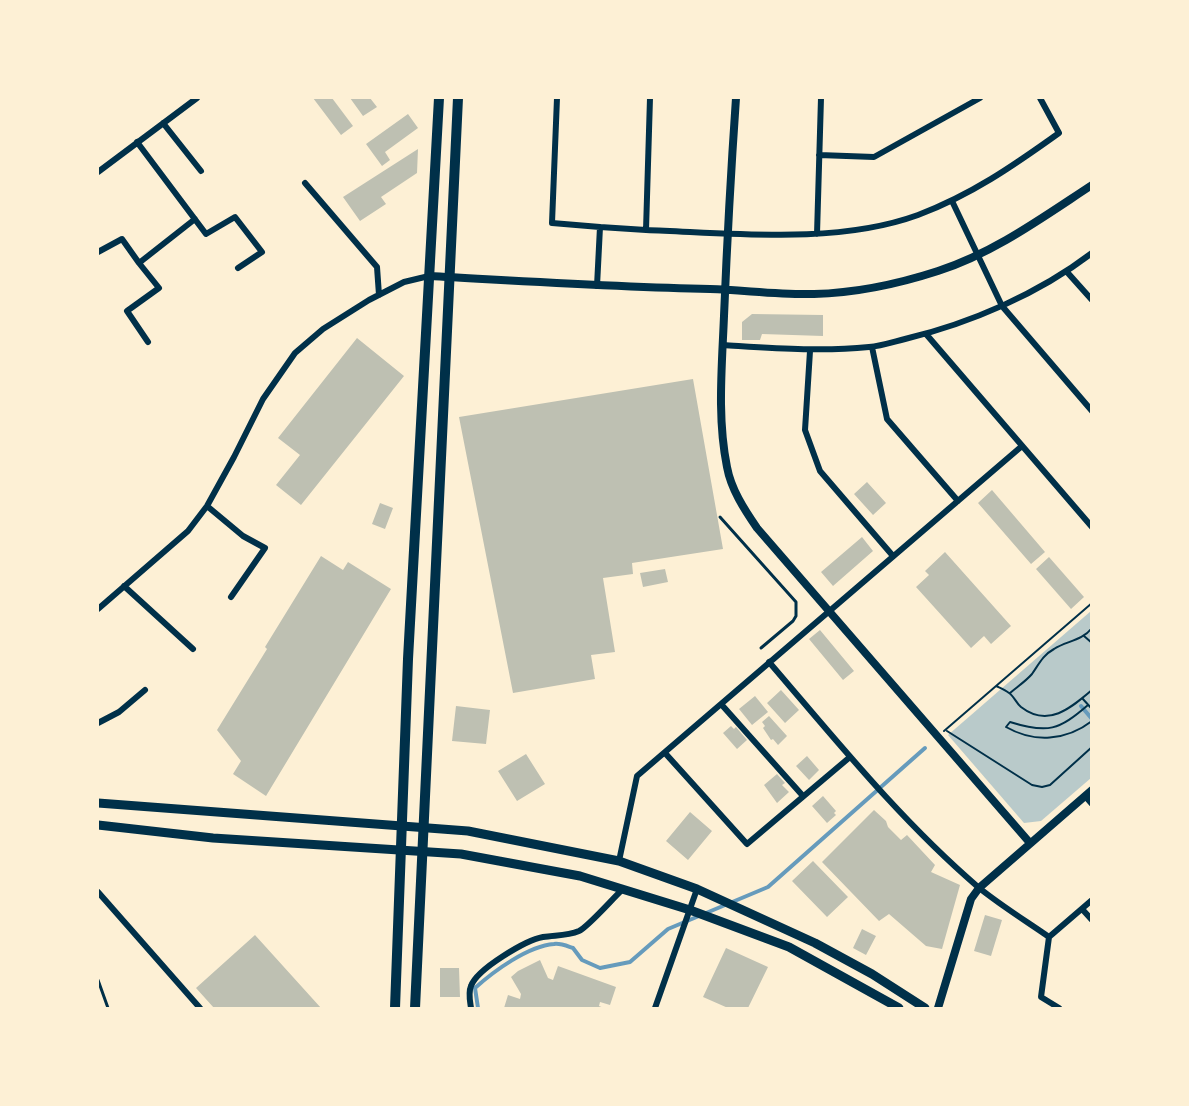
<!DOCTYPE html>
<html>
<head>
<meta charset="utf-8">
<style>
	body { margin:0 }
	#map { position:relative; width:1189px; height:1106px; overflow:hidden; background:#fdf0d5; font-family:Roboto,sans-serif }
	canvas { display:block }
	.frame { position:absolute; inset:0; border:99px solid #fdf0d5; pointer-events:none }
</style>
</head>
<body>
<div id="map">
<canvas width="1189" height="1106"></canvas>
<div class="frame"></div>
</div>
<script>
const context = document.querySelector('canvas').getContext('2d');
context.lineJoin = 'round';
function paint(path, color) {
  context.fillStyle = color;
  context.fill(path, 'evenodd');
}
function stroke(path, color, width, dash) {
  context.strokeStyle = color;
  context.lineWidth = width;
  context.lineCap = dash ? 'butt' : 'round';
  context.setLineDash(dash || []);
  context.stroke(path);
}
paint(new Path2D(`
	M1091,611V778L1041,821L1024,823L948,735Z`), '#b9caca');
stroke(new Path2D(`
	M1081,706L1092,719
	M478,1008L475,988C494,971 528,946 554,944C560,943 567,946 573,948L582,960L600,968L630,962L668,929L768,887L925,748`), '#669bbc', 4);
paint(new Path2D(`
	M313,98H332L353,126L341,135Z
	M350,98H370L377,107L363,116Z
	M408,114L418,128L385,152L390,160L382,166L366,144Z
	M418,149L417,173L381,197L386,204L360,221L343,197Z
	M752,314L823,315V336L762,334L760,340H742V322Z
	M357,338L404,376L301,505L276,485L300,455L278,438Z
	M693,379L723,549L632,563L633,574L603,578L615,652L591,655L595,679L513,693L459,417Z
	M867,482L886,503L873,515L854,494Z
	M992,490L1045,552L1031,564L978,503Z
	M380,503L393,508L385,529L372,524Z
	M862,537L873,551L833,586L821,572Z
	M945,552L1011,626L991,644L984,636L971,648L916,587L929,575L925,571Z
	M321,556L343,570L348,562L391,589L266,796L233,774L241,761L217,730L267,649L265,647Z
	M1049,557L1084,597L1071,609L1036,569Z
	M665,569L668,582L643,587L640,573Z
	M820,630L854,671L843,680L809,639Z
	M781,690L799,710L785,723L767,703Z
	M755,696L768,712L752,725L739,709Z
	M456,706L490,710L486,744L452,741Z
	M769,716L787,736L778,745L773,739L771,740L763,728L765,726L762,722Z
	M731,726L734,729L736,727L747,740L737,749L723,733Z
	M526,754L545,784L517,801L498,771Z
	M807,756L819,770L809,780L796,766Z
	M777,774L785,783L782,785L789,792L777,803L764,785Z
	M823,796L836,811L834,813L836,815L827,823L812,806Z
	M874,810L886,821L888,827L901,840L907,835L935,865L931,872L960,885L942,949L926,946L889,914L879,921L822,862Z
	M690,812L712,831L688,860L666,841Z
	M813,861L848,897L827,917L792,881Z
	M985,915L1002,920L991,956L974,951Z
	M862,929L876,936L866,955L853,948Z
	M255,935L321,1008H214L196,988Z
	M726,948L768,967L748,1008H728L703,997Z
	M540,960L548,978L553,980L558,966L616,987L610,1005L600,1002L599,1006L604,1008H504L508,995L520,999L521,994L511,977L518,971Z
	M440,968H459L460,997H440Z`), '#bec0b2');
stroke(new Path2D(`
	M1084,636L1092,643
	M996,686C1000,688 1005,690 1009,693C1014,696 1016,703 1021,707C1048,728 1071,708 1092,690
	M1010,693C1017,687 1026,681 1032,674C1039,664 1043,655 1054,649C1066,641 1082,641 1092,628
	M1082,698L1092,709
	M1088,705C1059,730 1048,734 1010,722L1006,727C1034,743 1066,741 1092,721
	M944,731L1092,603
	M947,731L1032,785L1042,787L1050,785L1092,747`), '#003049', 2);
stroke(new Path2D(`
	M720,517L796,602V616L793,621L761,648
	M98,980L108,1008`), '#003049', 3);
stroke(new Path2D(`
	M557,98L552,223L600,227
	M650,98L646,230C732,233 836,245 918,215C971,195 1013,166 1059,133L1040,98
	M163,123L201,171
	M137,142L206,234L235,217L262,252L238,268
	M819,155L874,157L980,98
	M98,172L197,98
	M305,183L377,267L379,295
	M952,201L1002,306L1092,411
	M817,234L821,98
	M98,252L122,239L139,263
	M1067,272L1092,300
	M597,286L600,227L646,230
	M926,334L1092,527
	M148,342L127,311L159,288L139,263L195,219
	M723,345C772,348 820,352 869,347C881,346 893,342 905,339C971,323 1038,294 1092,253
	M872,347L887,419L958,501
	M810,351L805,430L820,471L893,556
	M207,506L243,536L265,548L231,597
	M124,586L193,649
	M98,609L188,531L207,506L234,457L263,399L295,353L323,329L369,300L404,282L429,276
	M769,662C836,740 900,820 978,887C1000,905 1026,921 1049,937
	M721,704L803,796
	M98,723L119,712L145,690
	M665,753L747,844L850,757
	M1085,796L1092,804
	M619,861L637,776L1022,446
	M98,892L200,1008
	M1082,909L1092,920
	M471,1008C470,1001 468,993 471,986C477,969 526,940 543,937C556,935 567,936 579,931C588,927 614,897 623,889
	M655,1008L697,889
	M1059,1008L1041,997L1049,937L1092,900`), '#003049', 6);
stroke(new Path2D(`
	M736,98C731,170 727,243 724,316C722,366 717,418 727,467C731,489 744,509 757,528L1030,843
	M429,276C523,281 616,287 710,289C744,290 779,295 814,294C856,293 898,284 938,271C994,253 1043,217 1092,185
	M938,1008L971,899L979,888L1092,790`), '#003049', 8);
stroke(new Path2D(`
	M98,803L468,831L619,861L697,889L815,943L872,974L925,1008
	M98,825L213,838L461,854L580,876L690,910L789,947L899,1008`), '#003049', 9);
stroke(new Path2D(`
	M395,1008L408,659L439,98
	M415,1008L458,98`), '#003049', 10);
</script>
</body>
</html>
